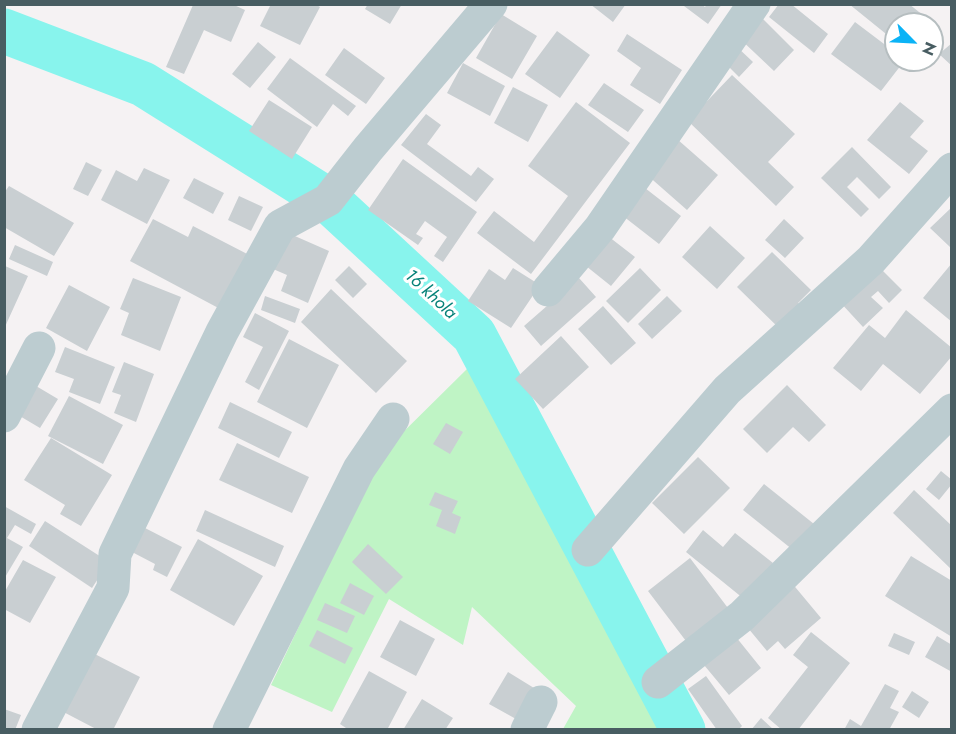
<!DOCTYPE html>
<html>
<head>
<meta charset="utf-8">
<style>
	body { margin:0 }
	#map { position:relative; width:956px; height:734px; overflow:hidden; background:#f5f2f3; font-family:Jost,sans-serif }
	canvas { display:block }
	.frame { position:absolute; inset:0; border:6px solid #485d62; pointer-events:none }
	.north { position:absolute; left:884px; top:12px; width:60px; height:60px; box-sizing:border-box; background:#fff; border:2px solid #b6bec0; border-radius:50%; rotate:114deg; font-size:16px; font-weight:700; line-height:24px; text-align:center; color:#485d62 }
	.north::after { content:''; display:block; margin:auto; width:21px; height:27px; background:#0bb3f6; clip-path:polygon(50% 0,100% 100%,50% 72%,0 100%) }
</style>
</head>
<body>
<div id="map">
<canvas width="956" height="734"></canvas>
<div class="frame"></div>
<div class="north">N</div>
</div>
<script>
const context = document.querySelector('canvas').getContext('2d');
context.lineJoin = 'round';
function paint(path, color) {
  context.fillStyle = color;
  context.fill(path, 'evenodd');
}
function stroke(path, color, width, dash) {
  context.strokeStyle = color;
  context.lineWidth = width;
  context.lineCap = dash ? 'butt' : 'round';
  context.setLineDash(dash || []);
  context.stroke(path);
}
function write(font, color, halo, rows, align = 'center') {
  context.font = font + ' Jost,sans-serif';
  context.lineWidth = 6;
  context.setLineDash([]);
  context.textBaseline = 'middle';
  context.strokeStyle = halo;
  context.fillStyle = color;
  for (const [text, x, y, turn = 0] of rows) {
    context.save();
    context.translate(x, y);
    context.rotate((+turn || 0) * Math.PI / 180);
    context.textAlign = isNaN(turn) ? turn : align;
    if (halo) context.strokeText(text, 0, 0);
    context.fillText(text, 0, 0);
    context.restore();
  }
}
paint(new Path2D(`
	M468,368L676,729H563L576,706L472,607L463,645L389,599L332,712L271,685L381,454Z`), '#bff4c5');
stroke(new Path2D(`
	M4,31L143,84L328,200L474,335L683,730`), '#88f4ed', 45);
paint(new Path2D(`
	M271,4H315L320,7L300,45L260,26Z
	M368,4H402L390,24L365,9Z
	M590,4H626L613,22Z
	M686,4H701L705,7L707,4H722L708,24L684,6Z
	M779,4H791L828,34L814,53L769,17Z
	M849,4H909L934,24H896V42Z
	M193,5H234L245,10L231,42L204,30L184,74L166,67Z
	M501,14L537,36L512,79L476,58Z
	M758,14L794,50L774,71L737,36Z
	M855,22L896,53V60H905L881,91L831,54Z
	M557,31L590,55L560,98L525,74Z
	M627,34L682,70L660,104L630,85L641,68L617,51Z
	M258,42L276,57L250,88L232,74Z
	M952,43V66L939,54Z
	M736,46L753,62L739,77L723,61Z
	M344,48L385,78L366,104L325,75Z
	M290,58L356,106L348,116L333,104L317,127L267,89Z
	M463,63L505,86L490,116L447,93Z
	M732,75L795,134L768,162L794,187L776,206L688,121Z
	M604,83L644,110L628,132L588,105Z
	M513,87L548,105L528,142L494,123Z
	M269,100L312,127L292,159L249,131Z
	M576,102L630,143L531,274L477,233L494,211L534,242L568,196L528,166Z
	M900,102L924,121L910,137L928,151L909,174L867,140Z
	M426,114L441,125L427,144L471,176L478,167L494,179L476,202L401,145Z
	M677,139L718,175L687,210L646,174Z
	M852,147L891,187L879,199L857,177L847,187L869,209L861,217L821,178Z
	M403,159L477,212L443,262L434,256L447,237L425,221L416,234L423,238L418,245L368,210Z
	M86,162L102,170L88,196L73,189Z
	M144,168L170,180L147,224L101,200L116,170L137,181Z
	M194,178L224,193L213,214L183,198Z
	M9,186L74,223L54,256L4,227V193Z
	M645,188L681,216L659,244L623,216Z
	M239,196L263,207L251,231L228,220Z
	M952,207V246L950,247L930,228Z
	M153,219L188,237L193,226L253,257L224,311L130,261Z
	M784,219L804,238L785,258L765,240Z
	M710,226L745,258L717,289L682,257Z
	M288,233L329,251L308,303L281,291L287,275L273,269Z
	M604,233L635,257L611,286L581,262Z
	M15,245L53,262L47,276L9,259Z
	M772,252L811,290L798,303L805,309L783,332L737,287Z
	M952,263V322L923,298Z
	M877,265L902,290L889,303L878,291L871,297L883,308L863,327L839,301Z
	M5,266L28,276L4,329V268Z
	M349,266L367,284L353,298L335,280Z
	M513,268L540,285L511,328L468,301L489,269L505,280Z
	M640,268L661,290L628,323L606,301Z
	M133,278L181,297L160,351L121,335L129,313L120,309Z
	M579,278L596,297L541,346L524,326Z
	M69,285L110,307L87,351L46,328Z
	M331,289L407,361L376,393L301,322Z
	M265,296L300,309L295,323L261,310Z
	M667,296L682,311L652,339L638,324Z
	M603,306L636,343L611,365L578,329Z
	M906,310L952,348V356L920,394L883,364L861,391L833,368L869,325L885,338Z
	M255,313L289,331L259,390L245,382L263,347L243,337Z
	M561,336L589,367L543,409L515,379Z
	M289,339L339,365L307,428L257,402Z
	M65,347L115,367L100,404L69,392L74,379L55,372Z
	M124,362L154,374L136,422L114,413L121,395L112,392Z
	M31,383L58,399L40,428L13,412Z
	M787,385L826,425L809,442L793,427L767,453L743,429Z
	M69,396L123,425L103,464L48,436Z
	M230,402L292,432L279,458L218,428Z
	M446,423L463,432L450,454L433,444Z
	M51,438L112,475L81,526L60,514L65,505L24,480Z
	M237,443L309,477L292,513L219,480Z
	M698,457L730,488L684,534L652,503Z
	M941,471L952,480V484L939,500L926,489Z
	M764,484L814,524L793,550L743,510Z
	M914,490L952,526V570L893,513Z
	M435,492L458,501L452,513L461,517L455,534L436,526L442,510L429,505Z
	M4,506L36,524L31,534L15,525L7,538L23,547L4,579Z
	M205,510L284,546L275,567L196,531Z
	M45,521L109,562L92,588L29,546Z
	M145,528L182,547L167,577L153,570L155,564L132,552Z
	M703,530L723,547L735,533L773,563L744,599L686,552Z
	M198,539L263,576L234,626L170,590Z
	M368,544L403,577L386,594L352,562Z
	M911,556L952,581V637L885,596Z
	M690,558L731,612L689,645L648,591Z
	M23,560L56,577L30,623L4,609V593Z
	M791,582L821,618L785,649L778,641L767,651L743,622Z
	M350,583L374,596L364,615L340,603Z
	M325,603L355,616L347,633L317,620Z
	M400,620L435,639L416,676L380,657Z
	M317,630L353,648L345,664L309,646Z
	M732,632L761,668L729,695L699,659Z
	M811,632L850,663L798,730H782L768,718L808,667L793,655Z
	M894,633L915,642L909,655L888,646Z
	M937,636L952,645V672L925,657Z
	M81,647L140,677L113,730H98L52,706Z
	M369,671L407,692L387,730H349L340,724Z
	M508,672L534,688L516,719L489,704Z
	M706,676L742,726L738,730H717L688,689Z
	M885,684L899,691L890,708L899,712L889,730H844L850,719L861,726Z
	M912,691L929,702L919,718L902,707Z
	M422,699L453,718L445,730H403Z
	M4,709L21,715L15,730H4Z
	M761,718L774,730H751Z`), '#c9cfd2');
stroke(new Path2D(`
	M548,290L600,228L754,4
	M4,416L39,348
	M588,550L727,390L871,260L952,169
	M658,682L742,616L952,410
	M38,730L113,588L115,554L222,332L280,226L328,200L368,149L491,4
	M229,730L359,469L393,419
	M527,730L541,702`), '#bcccd0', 33);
write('italic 18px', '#068178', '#fff', [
	["16 khola",430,295,43]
]);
</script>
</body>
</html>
